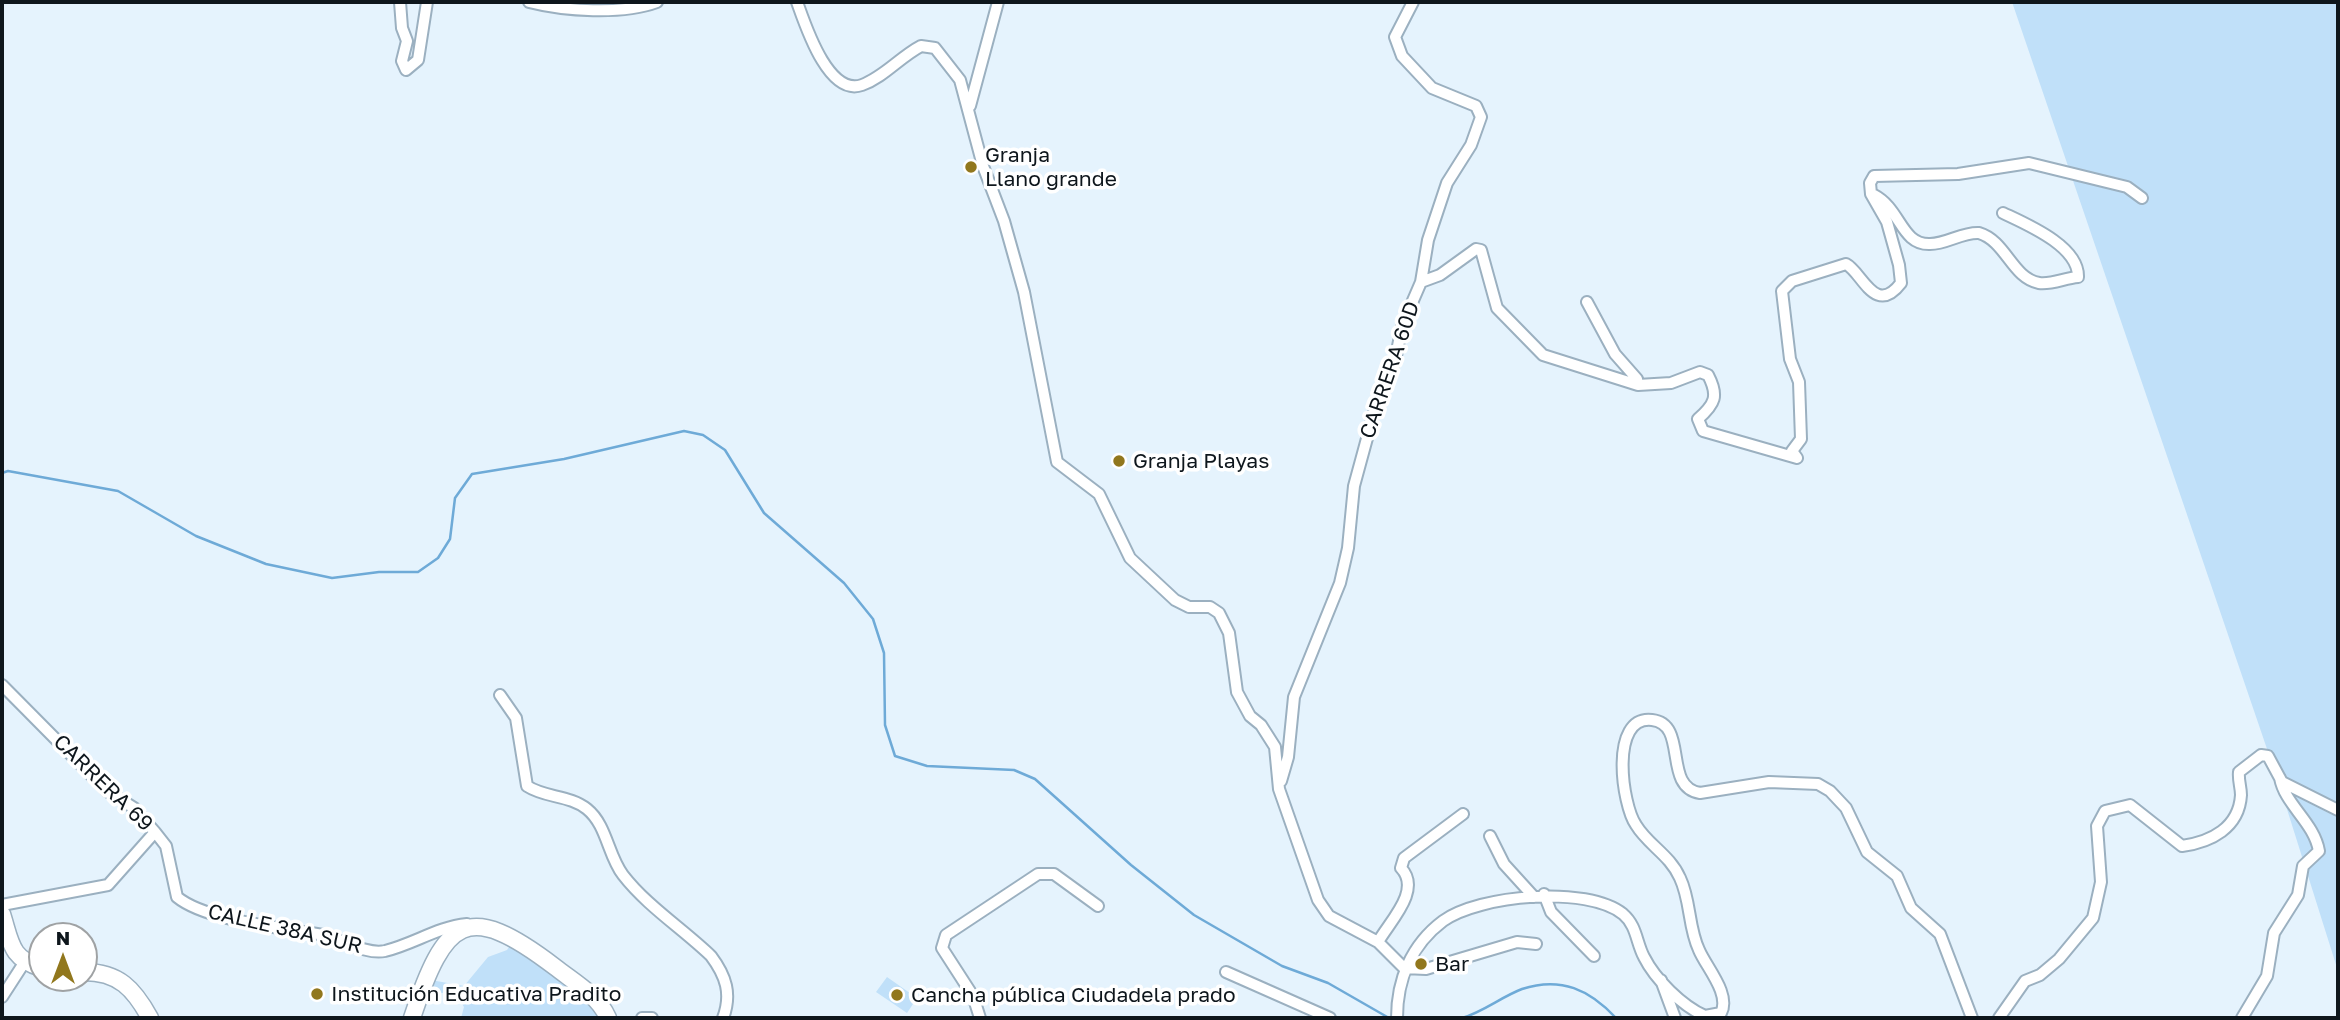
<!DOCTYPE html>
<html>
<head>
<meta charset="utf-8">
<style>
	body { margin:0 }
	#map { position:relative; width:2340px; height:1020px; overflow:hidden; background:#e5f3fd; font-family:"Golos Text",sans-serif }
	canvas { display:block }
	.frame { position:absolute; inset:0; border:4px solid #0e161c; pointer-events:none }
	.north { position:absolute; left:28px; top:922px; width:70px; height:70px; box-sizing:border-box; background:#fff; border:2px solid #9fa2a4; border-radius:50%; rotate:0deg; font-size:19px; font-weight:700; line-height:28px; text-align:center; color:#0e161c }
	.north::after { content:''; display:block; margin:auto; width:24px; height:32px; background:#91771d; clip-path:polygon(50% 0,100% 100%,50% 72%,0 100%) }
</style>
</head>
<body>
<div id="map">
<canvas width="2340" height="1020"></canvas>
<div class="frame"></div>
<div class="north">N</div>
</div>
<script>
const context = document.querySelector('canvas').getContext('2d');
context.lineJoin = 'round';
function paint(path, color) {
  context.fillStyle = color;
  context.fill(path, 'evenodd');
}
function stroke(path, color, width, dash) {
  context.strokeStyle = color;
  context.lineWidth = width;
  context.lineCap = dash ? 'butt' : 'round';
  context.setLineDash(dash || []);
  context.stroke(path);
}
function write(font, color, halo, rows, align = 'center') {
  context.font = font + ' "Golos Text",sans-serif';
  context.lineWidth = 7;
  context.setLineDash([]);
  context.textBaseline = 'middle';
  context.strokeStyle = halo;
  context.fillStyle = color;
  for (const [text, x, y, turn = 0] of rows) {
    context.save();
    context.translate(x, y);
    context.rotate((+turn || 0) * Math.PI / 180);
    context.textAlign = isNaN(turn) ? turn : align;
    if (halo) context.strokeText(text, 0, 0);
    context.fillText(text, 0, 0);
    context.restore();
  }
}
paint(new Path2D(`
	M2012,2H2338V971L2280,787Z
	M513,941L599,1011L601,1018H461L464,1007L457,996L428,990L431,980L464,986L488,957L507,950Z
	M887,977L917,998L907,1013L876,992Z`), '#c0e0f9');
stroke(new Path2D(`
	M2,473L8,471L118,491L196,536L266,564L332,578L379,572H418L438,558L450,539L455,498L472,474L564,459L684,431L703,435L725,450L764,513L844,583L873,619L884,653L885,725L895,756L927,766L1014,770L1035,779L1131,865L1194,915L1282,966L1328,983L1389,1018
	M1462,1018C1483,1012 1501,997 1522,989C1561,976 1590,990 1616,1018`), '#6eaad7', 2.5);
const street = new Path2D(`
	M400,2L402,28L407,41L402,61L406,70L418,60L427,2
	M529,2C564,11 622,15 657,2
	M797,2C805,24 828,97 862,85C884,77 900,57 921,46L935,48L960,80L983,166L1004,221L1024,292L1057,462L1099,494L1130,558L1175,600L1189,607H1210L1219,613L1229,633L1237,692L1250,716L1261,725L1275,747L1279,789L1318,900L1329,916L1378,942L1404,968
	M970,106L998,2
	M1874,195C1901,209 1901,245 1930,244C1947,244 1962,232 1979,233C2006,241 2012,278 2039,283C2051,285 2065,278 2078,277C2079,246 2026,224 2003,213
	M1421,282L1440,275L1476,249L1481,250L1497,308L1543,355L1638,385L1671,383L1700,372L1708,375C1719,396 1715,404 1698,419L1703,431L1797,458L1792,451L1801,439L1799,382L1790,359L1782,291L1792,281L1846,264C1862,272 1875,317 1901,283L1899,265L1887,222L1871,194L1870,183L1874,176L1958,174L2029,163L2127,187L2142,198
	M1587,302L1615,354L1637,379L1638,385
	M2,685L107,791L134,808L155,832L166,846L177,897C206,921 285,928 323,935C341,939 366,955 385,951C414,944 437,927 467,924
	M500,695L516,718L527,786C545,798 570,795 587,809C607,825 608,856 623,875C647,906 683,929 711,956C726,976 732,994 723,1018
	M1281,781L1288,757L1294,697L1340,583L1348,548L1354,486L1378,398L1395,361L1402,326L1421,282L1428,240L1447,183L1471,145L1481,117L1476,106L1432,88L1402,56L1395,37L1413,2
	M1490,836L1504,864L1534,897
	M1544,894L1551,912L1594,956
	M2,905L108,885L155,832
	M1378,942C1390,921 1422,890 1401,868L1404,858L1463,814
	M1404,968L1426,969L1517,942L1536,944
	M1226,972L1330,1018
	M1661,980L1675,1018
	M2,997L24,963
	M642,1018H652
	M980,1018L973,996L942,948L946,935L1038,874H1054L1098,906
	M1397,1018C1397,980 1411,945 1443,921C1479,895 1587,885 1623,914C1637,926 1636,942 1644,957C1655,979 1682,1006 1705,1016L1721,1013C1731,994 1706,967 1699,950C1688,927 1691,901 1680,878C1670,855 1648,845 1636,825C1622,805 1609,715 1652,720C1689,724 1662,787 1700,793L1769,782L1818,784L1830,791L1846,808L1867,852L1897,876L1911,908L1940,934L1972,1018
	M1999,1018L2025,981L2040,975L2059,959L2093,918L2101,882L2097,826L2105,811L2130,805L2182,846C2211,842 2239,828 2241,795C2241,787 2238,780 2239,772L2261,755L2268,756L2282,782L2338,810
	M2242,1018L2267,976L2274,933L2298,895L2303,866L2319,851C2314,822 2285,805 2280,778`);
const secondary = new Path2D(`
	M2,914C11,942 10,959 42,968
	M84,972C119,972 134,989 150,1018
	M412,1018C445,919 466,899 555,967C574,982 598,995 608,1018`);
stroke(street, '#9bb0c0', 14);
stroke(secondary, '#9bb0c0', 19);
stroke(street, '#fff', 10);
stroke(secondary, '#fff', 16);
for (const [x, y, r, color] of [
	[971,167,7,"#91771d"],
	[1119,461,7,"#91771d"],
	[1421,964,7,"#91771d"],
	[317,994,7,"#91771d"],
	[897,995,7,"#91771d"]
]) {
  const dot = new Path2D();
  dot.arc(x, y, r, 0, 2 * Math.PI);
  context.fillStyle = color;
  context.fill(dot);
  stroke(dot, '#fff', 2.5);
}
write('21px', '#0e161c', '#fff', [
	["Granja",985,155],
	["Llano grande",985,179],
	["Granja Playas",1133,461],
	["Bar",1435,964],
	["Institución Educativa Pradito",331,994],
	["Cancha pública Ciudadela prado",911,995]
], 'left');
write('21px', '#0e161c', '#fff', [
	["CARRERA 60D",1390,370,-71],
	["CARRERA 69",103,783,44],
	["CALLE 38A SUR",285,929,13]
]);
</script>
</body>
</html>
